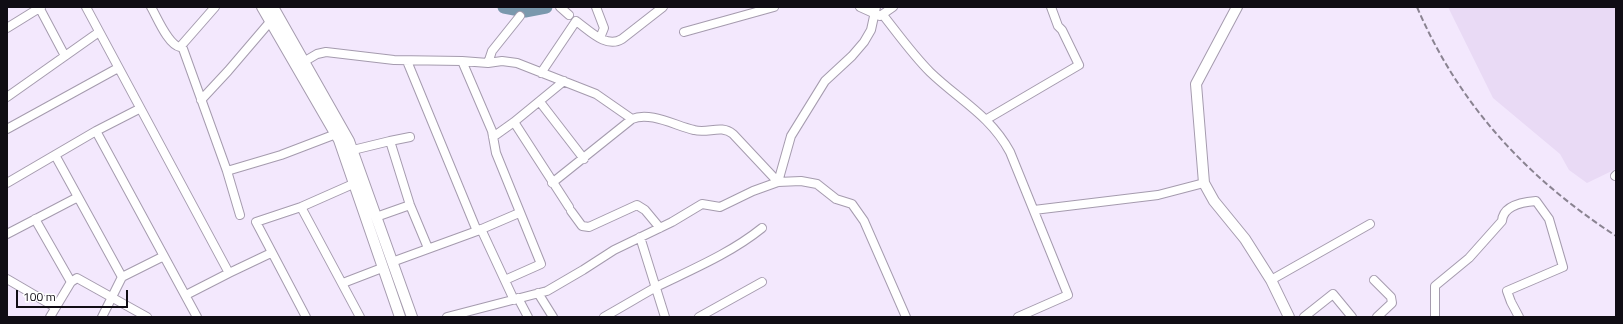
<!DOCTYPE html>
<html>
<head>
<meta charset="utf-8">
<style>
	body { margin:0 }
	#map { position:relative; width:1623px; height:324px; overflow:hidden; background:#f3e8fd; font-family:"Titillium Web",sans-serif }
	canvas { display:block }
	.frame { position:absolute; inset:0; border:8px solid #100d14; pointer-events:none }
	.scale { position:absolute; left:16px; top:290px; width:112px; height:18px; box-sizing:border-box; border:2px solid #100d14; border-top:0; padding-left:5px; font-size:12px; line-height:14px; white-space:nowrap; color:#100d14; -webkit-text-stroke:3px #fff; paint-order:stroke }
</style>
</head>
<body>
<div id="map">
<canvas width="1623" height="324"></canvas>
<div class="frame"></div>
<div class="scale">100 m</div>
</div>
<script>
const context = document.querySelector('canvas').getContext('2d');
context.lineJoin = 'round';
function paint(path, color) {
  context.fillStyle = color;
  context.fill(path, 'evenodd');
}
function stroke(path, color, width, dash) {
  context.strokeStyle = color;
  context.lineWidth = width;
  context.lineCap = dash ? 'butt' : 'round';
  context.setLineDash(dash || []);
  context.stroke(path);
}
paint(new Path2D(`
	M1448,7H1616V169L1587,183L1569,170L1560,154L1493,98Z`), '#e9daf5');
stroke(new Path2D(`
	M504,7L525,11L546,7`), '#7a98ad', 13);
const minor = new Path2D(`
	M39,7L65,56
	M86,7L229,273L186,295
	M151,7C157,17 168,45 180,47L215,7
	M560,7L569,15
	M596,7L604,28L600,38
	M860,7L880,16L893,7
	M883,15C898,34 913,55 930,72C959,100 990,115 1010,152L1068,295L1018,317
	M7,28L41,7
	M684,32L774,7
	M182,46L227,171L240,215
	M407,61L477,231
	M488,63L492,51L520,16
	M300,64L317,54L326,52L394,60L462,61
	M541,73L576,21C589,30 606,49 622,39L663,7
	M7,97L99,32
	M201,100L228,71L269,23
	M540,102L584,159
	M139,109L96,131L197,317
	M987,119L1079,65L1062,30L1058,26L1051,7
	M514,122L569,207
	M7,129L118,68
	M493,137L514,122L564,81
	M390,141L410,137
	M353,150L390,141L410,205L428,248
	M55,155L122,277
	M227,171L281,155L336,134
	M1615,176L1616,175
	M778,182L791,136L825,81L852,56L864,42L871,30L876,7
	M7,183L96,131
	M552,183L632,119C650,111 676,126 694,130C708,134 721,124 733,134L778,182
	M301,207L360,317
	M1034,210L1158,195L1204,183
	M571,211L582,226L589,227L637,205L645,210L660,228
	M376,217L410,205
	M35,219L71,282
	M481,229L514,300
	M7,234L78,197
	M640,237L665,317
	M392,262L477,231L519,213
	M229,273L271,253
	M7,279L55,307
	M505,280L541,264L496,153L492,131L462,61L488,63L502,61L517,63L596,94L632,119
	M1271,280L1370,224
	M1374,280L1391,297L1392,303L1377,317
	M343,283L382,268
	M538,293L553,317
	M518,298L528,317
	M50,317L71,282L77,278L147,317
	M102,317L122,277L164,256
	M306,317L256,222L301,207L353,184
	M447,317L547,291L583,270L614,250L672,222L702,204L720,207L753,191L778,182L801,181L817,184L836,199L852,204L864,221L906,317
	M604,317C622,307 640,296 658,286C693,269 731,253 762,228
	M699,317L762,282
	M1304,317L1333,294L1352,317
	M1435,317V286L1469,258L1502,221C1503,205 1523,202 1536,201L1549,219L1563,267L1507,291L1511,302L1519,317`);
const tertiary = new Path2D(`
	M262,7L339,140L400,317
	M273,7L349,141L412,317
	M1237,7L1196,84L1204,183L1214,201L1245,239L1271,280L1289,317`);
stroke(minor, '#a59bae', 10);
stroke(tertiary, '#a59bae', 12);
stroke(minor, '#fff', 8);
stroke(tertiary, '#fff', 10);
stroke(new Path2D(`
	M1417,7C1459,105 1527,178 1616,236`), '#8a8391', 2, [6, 3]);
</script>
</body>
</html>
